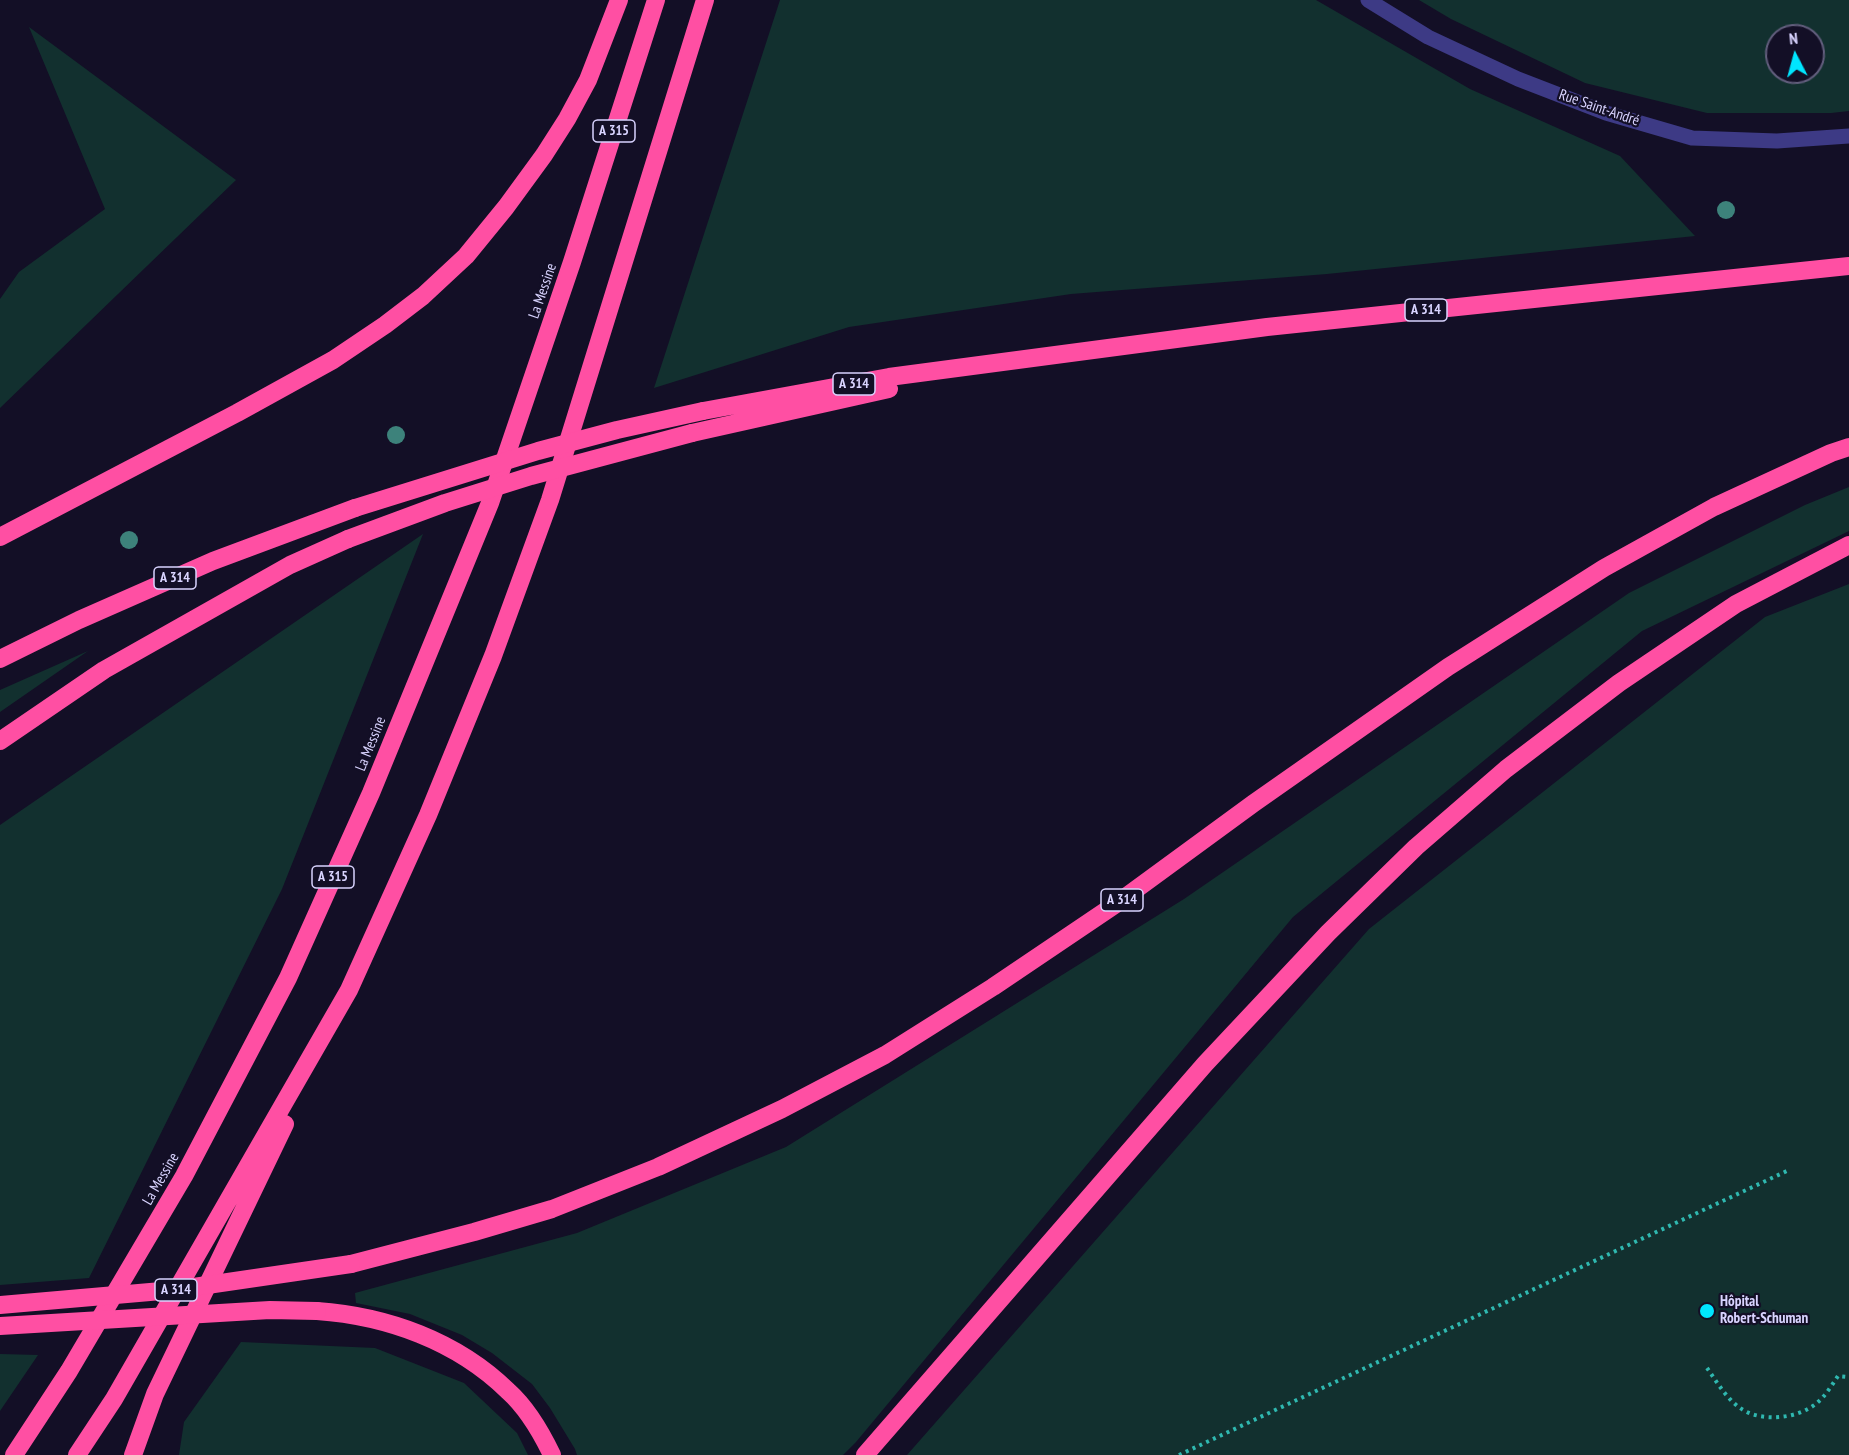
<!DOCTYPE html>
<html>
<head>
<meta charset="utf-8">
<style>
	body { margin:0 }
	#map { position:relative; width:1849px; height:1455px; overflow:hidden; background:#130f26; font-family:"PT Sans Narrow",sans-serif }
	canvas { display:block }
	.north { position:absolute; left:1765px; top:24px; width:60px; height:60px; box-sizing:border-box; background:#130f26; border:2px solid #625e7d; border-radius:50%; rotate:354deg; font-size:16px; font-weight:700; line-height:24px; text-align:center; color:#d9d4ff }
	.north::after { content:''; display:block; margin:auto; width:21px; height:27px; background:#00e5ff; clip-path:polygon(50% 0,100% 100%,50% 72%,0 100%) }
</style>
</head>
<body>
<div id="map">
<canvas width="1849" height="1455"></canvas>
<div class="north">N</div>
</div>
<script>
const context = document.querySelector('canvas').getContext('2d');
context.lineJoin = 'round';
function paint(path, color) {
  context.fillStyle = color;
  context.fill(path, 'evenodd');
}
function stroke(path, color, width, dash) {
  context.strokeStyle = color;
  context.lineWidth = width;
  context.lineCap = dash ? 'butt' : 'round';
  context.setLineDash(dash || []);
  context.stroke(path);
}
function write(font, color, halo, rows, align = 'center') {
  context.font = font + ' "PT Sans Narrow",sans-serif';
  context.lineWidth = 4.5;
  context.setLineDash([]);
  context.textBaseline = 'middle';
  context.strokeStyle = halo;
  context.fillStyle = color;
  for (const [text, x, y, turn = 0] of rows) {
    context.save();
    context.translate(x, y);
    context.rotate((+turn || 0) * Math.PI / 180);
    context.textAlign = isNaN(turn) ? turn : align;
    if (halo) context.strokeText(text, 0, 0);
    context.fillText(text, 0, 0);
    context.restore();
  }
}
paint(new Path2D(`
	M780,0H1316L1470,89L1620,156L1695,236L1327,274L1071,294L849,327L654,388Z
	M1419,0H1849V111L1831,113H1707L1585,83L1451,19ZM1777,36H1813V72H1777Z
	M29,27L236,180L0,408V299L19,272L105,209Z
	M1849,487V531L1642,631L1293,917L856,1442L843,1455H577L575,1449L550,1408L532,1384L492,1353L462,1335L410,1314L356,1303L355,1293L577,1233L786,1147L1184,899L1629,593L1805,505Z
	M423,534L282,889L89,1278L0,1285V825Z
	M1849,584V1455H907L1369,929L1765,617Z
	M88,651L0,712V690Z
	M241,1342L375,1348L464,1383L517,1433L528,1455H179L184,1422Z
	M0,1354L38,1355L0,1411Z`), '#12302f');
stroke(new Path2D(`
	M1707,1368C1717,1382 1726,1398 1740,1408C1761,1423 1799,1419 1818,1402C1826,1395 1832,1385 1838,1376L1849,1377
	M1179,1455L1789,1170`), '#2fb8b0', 4, [3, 4.5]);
stroke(new Path2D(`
	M1368,0L1428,37L1518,79L1606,113L1692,138L1777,141L1849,136`), '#3d3a85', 15);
stroke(new Path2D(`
	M703,411L889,377L1267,327L1849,266
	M692,433L889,389
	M0,537L237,413L333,360L385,325L423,296L466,256L506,207L544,155L567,119L588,80L619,0
	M0,659L79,620L213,561L355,508
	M0,741L104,670L290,565L348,539
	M351,1264L474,1232L552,1209L658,1167L782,1109L885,1055L993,987L1116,904L1254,803L1448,667L1604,568L1714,507L1831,453L1849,447
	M317,1311C387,1316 457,1341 508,1391C527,1408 541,1432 552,1455
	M14,1455L69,1371L184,1176L288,978L371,793L490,503L572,262L656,0
	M77,1455L114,1399L349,990L428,815L493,656L550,500L705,0
	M133,1455L155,1394L285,1124
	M865,1455L1205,1064L1328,933L1416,847L1506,769L1619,683L1736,604L1849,545`), '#ff4fa3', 18);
stroke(new Path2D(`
	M355,508L538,451L617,430L703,411
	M348,539L445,503L531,476L692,433
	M0,1305L173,1290L351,1264
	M0,1326L270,1310L317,1311`), '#ff4fa3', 18);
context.fillStyle = '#3d827b';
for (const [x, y] of [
	[1726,210],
	[396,435],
	[129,540]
]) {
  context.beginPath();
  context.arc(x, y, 9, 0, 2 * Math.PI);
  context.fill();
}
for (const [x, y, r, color] of [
	[1707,1311,8,"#00e5ff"]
]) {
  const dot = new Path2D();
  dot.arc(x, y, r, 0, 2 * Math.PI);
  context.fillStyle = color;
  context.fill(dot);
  stroke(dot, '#130f26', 2);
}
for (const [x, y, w] of [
	[614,131,42],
	[1426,310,42],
	[854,384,42],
	[175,578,42],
	[333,877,42],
	[1122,900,42],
	[176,1290,42]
]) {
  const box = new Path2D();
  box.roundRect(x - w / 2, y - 11, w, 22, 4.5);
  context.fillStyle = '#130f26';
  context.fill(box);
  stroke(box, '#d9d4ff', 1.5);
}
write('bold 14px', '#d9d4ff', null, [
	["A 315",614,131],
	["A 314",1426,310],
	["A 314",854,384],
	["A 314",175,578],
	["A 315",333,877],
	["A 314",1122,900],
	["A 314",176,1290]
]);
write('15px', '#d9d4ff', '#130f26', [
	["Rue Saint-André",1599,108,19],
	["La Messine",543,291,-71],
	["La Messine",371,744,-68],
	["La Messine",161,1179,-60]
]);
write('bold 15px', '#d9d4ff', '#130f26', [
	["Hôpital",1720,1302],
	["Robert-Schuman",1720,1319]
], 'left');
</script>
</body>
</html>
